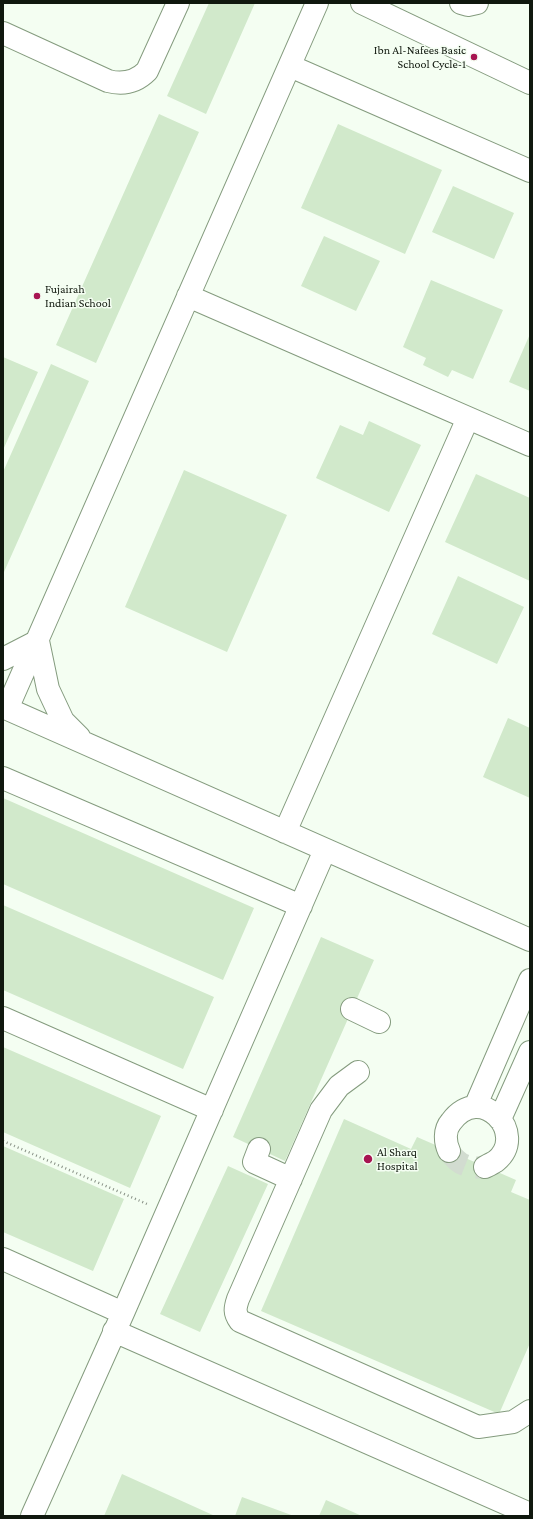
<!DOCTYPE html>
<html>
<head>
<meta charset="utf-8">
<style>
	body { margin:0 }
	#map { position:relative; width:533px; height:1519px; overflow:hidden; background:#f4fef2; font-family:"Crimson Pro",serif }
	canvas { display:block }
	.frame { position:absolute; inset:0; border:4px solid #10180e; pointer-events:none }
</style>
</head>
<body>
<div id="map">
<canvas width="533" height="1519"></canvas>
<div class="frame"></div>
</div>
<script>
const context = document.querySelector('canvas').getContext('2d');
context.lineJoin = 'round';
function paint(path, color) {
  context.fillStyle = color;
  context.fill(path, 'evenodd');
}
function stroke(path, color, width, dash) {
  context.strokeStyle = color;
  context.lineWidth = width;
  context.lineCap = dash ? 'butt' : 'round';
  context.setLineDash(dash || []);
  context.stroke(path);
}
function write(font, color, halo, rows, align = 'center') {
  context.font = font + ' "Crimson Pro",serif';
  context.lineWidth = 3;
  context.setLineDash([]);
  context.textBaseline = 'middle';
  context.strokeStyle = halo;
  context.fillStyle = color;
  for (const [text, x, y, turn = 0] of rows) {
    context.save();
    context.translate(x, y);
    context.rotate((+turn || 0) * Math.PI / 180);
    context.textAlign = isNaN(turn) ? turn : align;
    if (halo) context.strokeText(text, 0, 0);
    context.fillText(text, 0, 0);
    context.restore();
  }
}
paint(new Path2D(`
	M209,3H255L206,114L167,96Z
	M159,114L199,132L96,363L56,345Z
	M338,124L442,170L405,254L301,208Z
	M453,186L514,213L494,259L432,232Z
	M324,236L380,261L356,311L301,286Z
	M431,280L503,310L473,379L452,370L448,377L423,365L426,358L403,347Z
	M530,334V391L509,382Z
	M3,357L38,372L3,450Z
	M51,364L89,381L4,572H3V472Z
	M369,421L421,445L389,512L316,478L340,425L363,435Z
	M184,470L287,515L227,652L125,607Z
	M476,474L530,498V581L445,542Z
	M458,576L524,607L497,664L432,634Z
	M508,718L530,728V798L483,777Z
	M3,798L254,908L223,980L3,884Z
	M3,905L214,997L183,1069L3,990Z
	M321,937L374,960L285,1161L233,1137Z
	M3,1047L161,1116L130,1188L3,1132Z
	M344,1119L411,1149L417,1137L516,1180L511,1192L530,1200V1343L499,1414L261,1311Z
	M3,1146L124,1199L93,1271L3,1232Z
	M228,1166L268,1184L200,1332L160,1314Z
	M122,1474L215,1516H104Z
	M242,1497L294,1516H235Z
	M326,1500L362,1516H319Z`), '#d1e9cb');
stroke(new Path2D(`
	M449,1151C458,1165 469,1169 485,1167`), '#d2dcd0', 22, [22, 11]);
const minor = new Path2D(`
	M362,3L530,83
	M461,3L468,5L477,3
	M3,33L108,81C123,85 136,82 147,71L178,3
	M290,66L530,171
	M188,296L530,445
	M3,659L38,641L48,689L63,721L79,737
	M3,707L530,940
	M7,709L317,3
	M3,778L301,906
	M285,832L468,418
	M352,1009L379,1022
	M3,1018L212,1110
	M358,1072L339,1086L321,1110L238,1299C235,1308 234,1313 240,1321L478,1427L513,1422L530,1411
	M475,1107L530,980
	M500,1119L530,1052
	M259,1149L254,1162L291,1179
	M449,1151C445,1142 444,1130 451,1122C481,1081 529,1134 496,1161C493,1163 489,1165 485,1167
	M3,1259L123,1313
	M114,1331L530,1514
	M32,1516L123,1313L325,850`);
stroke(minor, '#849b7e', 24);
stroke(new Path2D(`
	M3,1141L147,1204`), '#879085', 2.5, [1, 3]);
stroke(minor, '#fff', 22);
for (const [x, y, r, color] of [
	[474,57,4,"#a71552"],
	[37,296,4,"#a71552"],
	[368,1159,5,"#a71552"]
]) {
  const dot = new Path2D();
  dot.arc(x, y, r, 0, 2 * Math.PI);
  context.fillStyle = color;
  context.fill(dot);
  stroke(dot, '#f4fef2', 1.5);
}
write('12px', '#10180e', '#f4fef2', [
	["Ibn Al-Nafees Basic",466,50,"right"],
	["School Cycle-1",466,64,"right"],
	["Fujairah",45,289],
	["Indian School",45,303],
	["Al Sharq",377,1152],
	["Hospital",377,1166]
], 'left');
</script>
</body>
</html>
